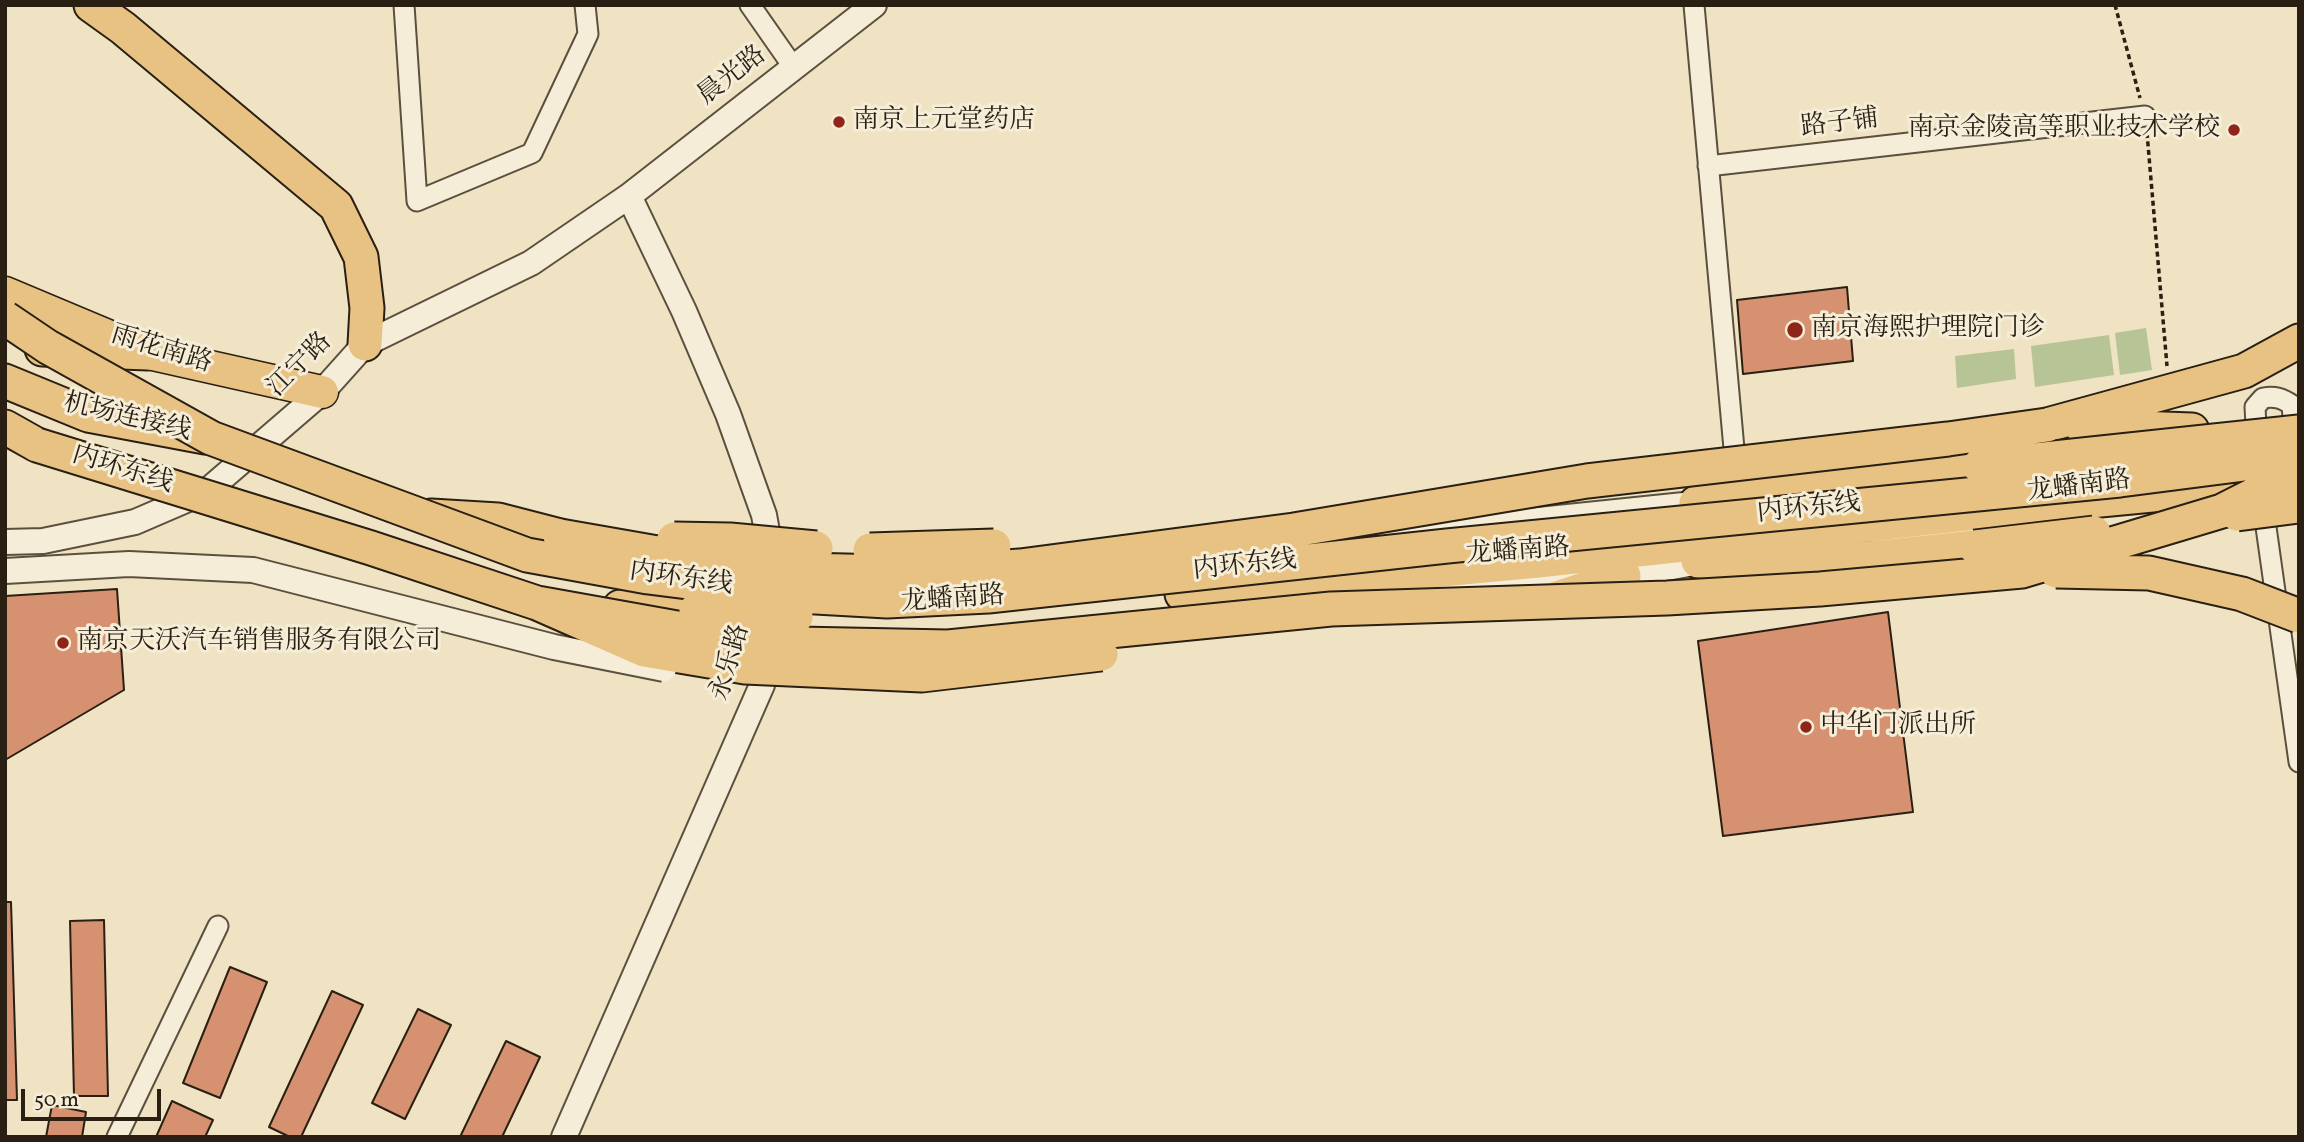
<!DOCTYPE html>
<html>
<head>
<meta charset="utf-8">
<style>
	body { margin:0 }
	#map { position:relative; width:2304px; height:1142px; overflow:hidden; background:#f0e3c3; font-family:Vollkorn,serif }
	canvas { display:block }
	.frame { position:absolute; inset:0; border:7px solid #291f12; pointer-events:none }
	.scale { position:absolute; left:21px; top:1089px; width:140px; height:32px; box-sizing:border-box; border:4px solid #291f12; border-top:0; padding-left:9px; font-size:21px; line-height:24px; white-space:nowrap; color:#291f12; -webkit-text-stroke:5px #f5edd8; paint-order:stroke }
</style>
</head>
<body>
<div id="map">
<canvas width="2304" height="1142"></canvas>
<div class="frame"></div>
<div class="scale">50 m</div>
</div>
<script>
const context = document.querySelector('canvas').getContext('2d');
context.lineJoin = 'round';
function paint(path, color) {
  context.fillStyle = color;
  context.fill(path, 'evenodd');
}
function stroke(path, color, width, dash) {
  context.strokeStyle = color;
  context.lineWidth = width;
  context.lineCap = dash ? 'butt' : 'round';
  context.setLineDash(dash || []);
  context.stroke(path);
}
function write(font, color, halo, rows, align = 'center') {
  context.font = font + ' Vollkorn,"Noto Serif SC",serif';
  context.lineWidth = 6;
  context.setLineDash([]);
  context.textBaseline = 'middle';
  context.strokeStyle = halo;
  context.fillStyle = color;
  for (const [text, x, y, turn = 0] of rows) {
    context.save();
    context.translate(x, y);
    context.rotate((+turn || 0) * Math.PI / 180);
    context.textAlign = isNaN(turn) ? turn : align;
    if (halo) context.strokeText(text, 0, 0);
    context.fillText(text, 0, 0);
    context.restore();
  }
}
paint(new Path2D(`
	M2146,328L2152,370L2120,375L2115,333Z
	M2109,335L2114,375L2035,387L2031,346Z
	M2014,349L2016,379L1957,388L1955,356Z`), '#b7c495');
const building = new Path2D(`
	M1847,287L1853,361L1743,374L1737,300Z
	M117,589L124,690L5,760V596Z
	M1888,612L1913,812L1723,836L1698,641Z
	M5,902H11L17,1100H5Z
	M104,920L108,1096H74L70,921Z
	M230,967L267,982L220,1098L183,1083Z
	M332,991L363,1005L301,1137H290L269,1127Z
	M418,1009L451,1025L405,1119L372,1103Z
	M506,1041L540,1057L502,1137H460Z
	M172,1101L213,1120L205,1137H156Z
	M52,1105L86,1112L82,1137H46Z`);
paint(building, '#d59170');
stroke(building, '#291f12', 2);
const minor = new Path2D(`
	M404,5L417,201L532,153L588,34L585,5
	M750,5L794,68
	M1694,5L1736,471
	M1708,166L2145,116
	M2257,445L2255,407L2263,398C2275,396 2282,398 2292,405L2295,441
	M2265,520L2299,762
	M117,1137L218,926`);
const tertiary = new Path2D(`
	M629,196L684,311L728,414L764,515L772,559
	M1883,540L2000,527
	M5,542L43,541L135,522L207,491L322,392L365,344L531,263L629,196L874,5
	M1287,546L1713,502
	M1375,592L1624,576L1715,559
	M564,1137L762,685L769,654`);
const primary = new Path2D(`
	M5,293L148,353L322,392`);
const trunk = new Path2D(`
	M91,5L123,28L336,206L361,257L367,308L365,344
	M42,349L148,353
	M5,381L88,415L205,437
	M2047,425L2244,371L2299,341
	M2081,426L2192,430
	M5,427L37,445
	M1696,503L1738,489L1809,484L1979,466
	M431,516L498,520L560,536
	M1698,561L1784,567L1975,547
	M1182,594L1538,561L2048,505L2246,486
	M1557,598L1624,576
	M620,607L694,610`);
stroke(minor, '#5b503e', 23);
stroke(tertiary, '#5b503e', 28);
stroke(primary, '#291f12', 35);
stroke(trunk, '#291f12', 37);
stroke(new Path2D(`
	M2115,5L2140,98
	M2147,133L2167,366`), '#291f12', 3.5, [5, 3.5]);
stroke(minor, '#f5edd8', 19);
stroke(tertiary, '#f5edd8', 24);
stroke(primary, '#e8c282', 32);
stroke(trunk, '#e8c282', 33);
const tertiaryBridge = new Path2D(`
	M5,571L129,564L253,570L554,647L664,669`);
const trunkBridge = new Path2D(`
	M5,318L48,347L211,438L527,555L648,577L798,596L887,601L988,596L1447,546L2120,480L2299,457
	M37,445L371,548L537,603L644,650L745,667L922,675L1101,654
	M1979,466L2299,432
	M2237,514L2299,506
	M560,536L726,565L805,570L927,573L1020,566L1294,530L1587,481L1948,439L2047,425
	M674,539L730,540L816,548
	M1975,547L2094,533
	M870,550L994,546
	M2056,571L2149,573L2242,594L2299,616
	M537,603L688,630L798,644L948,647L1331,609L1667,598L1820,589L2022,571L2222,511L2299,472
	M696,610L796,617`);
stroke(tertiaryBridge, '#5b503e', 28, []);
stroke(trunkBridge, '#291f12', 37, []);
stroke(tertiaryBridge, '#f5edd8', 24);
stroke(trunkBridge, '#e8c282', 33);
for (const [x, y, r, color] of [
	[839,122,7,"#8f2418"],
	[2234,130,7,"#8f2418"],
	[1795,330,9,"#8f2418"],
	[63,643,7,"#8f2418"],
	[1806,727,7,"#8f2418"]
]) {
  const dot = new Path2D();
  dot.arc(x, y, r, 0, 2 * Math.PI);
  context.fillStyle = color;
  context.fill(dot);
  stroke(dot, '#f5edd8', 2.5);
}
write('26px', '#291f12', '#f5edd8', [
	["晨光路",733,77,-38],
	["路子铺",1840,125,-7],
	["雨花南路",161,351,17],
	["江宁路",301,366,-45],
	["机场连接线",127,419,13],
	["内环东线",122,471,17],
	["龙蟠南路",2079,488,-7],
	["内环东线",1809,510,-6],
	["龙蟠南路",1518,553,-4],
	["内环东线",1245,567,-6],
	["内环东线",681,580,8],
	["龙蟠南路",953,601,-4],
	["永乐路",732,663,-74]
]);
write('26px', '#291f12', '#f5edd8', [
	["南京上元堂药店",853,122],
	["南京金陵高等职业技术学校",2220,130,"right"],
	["南京海熙护理院门诊",1811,330],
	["南京天沃汽车销售服务有限公司",77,643],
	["中华门派出所",1820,727]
], 'left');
</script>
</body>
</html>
